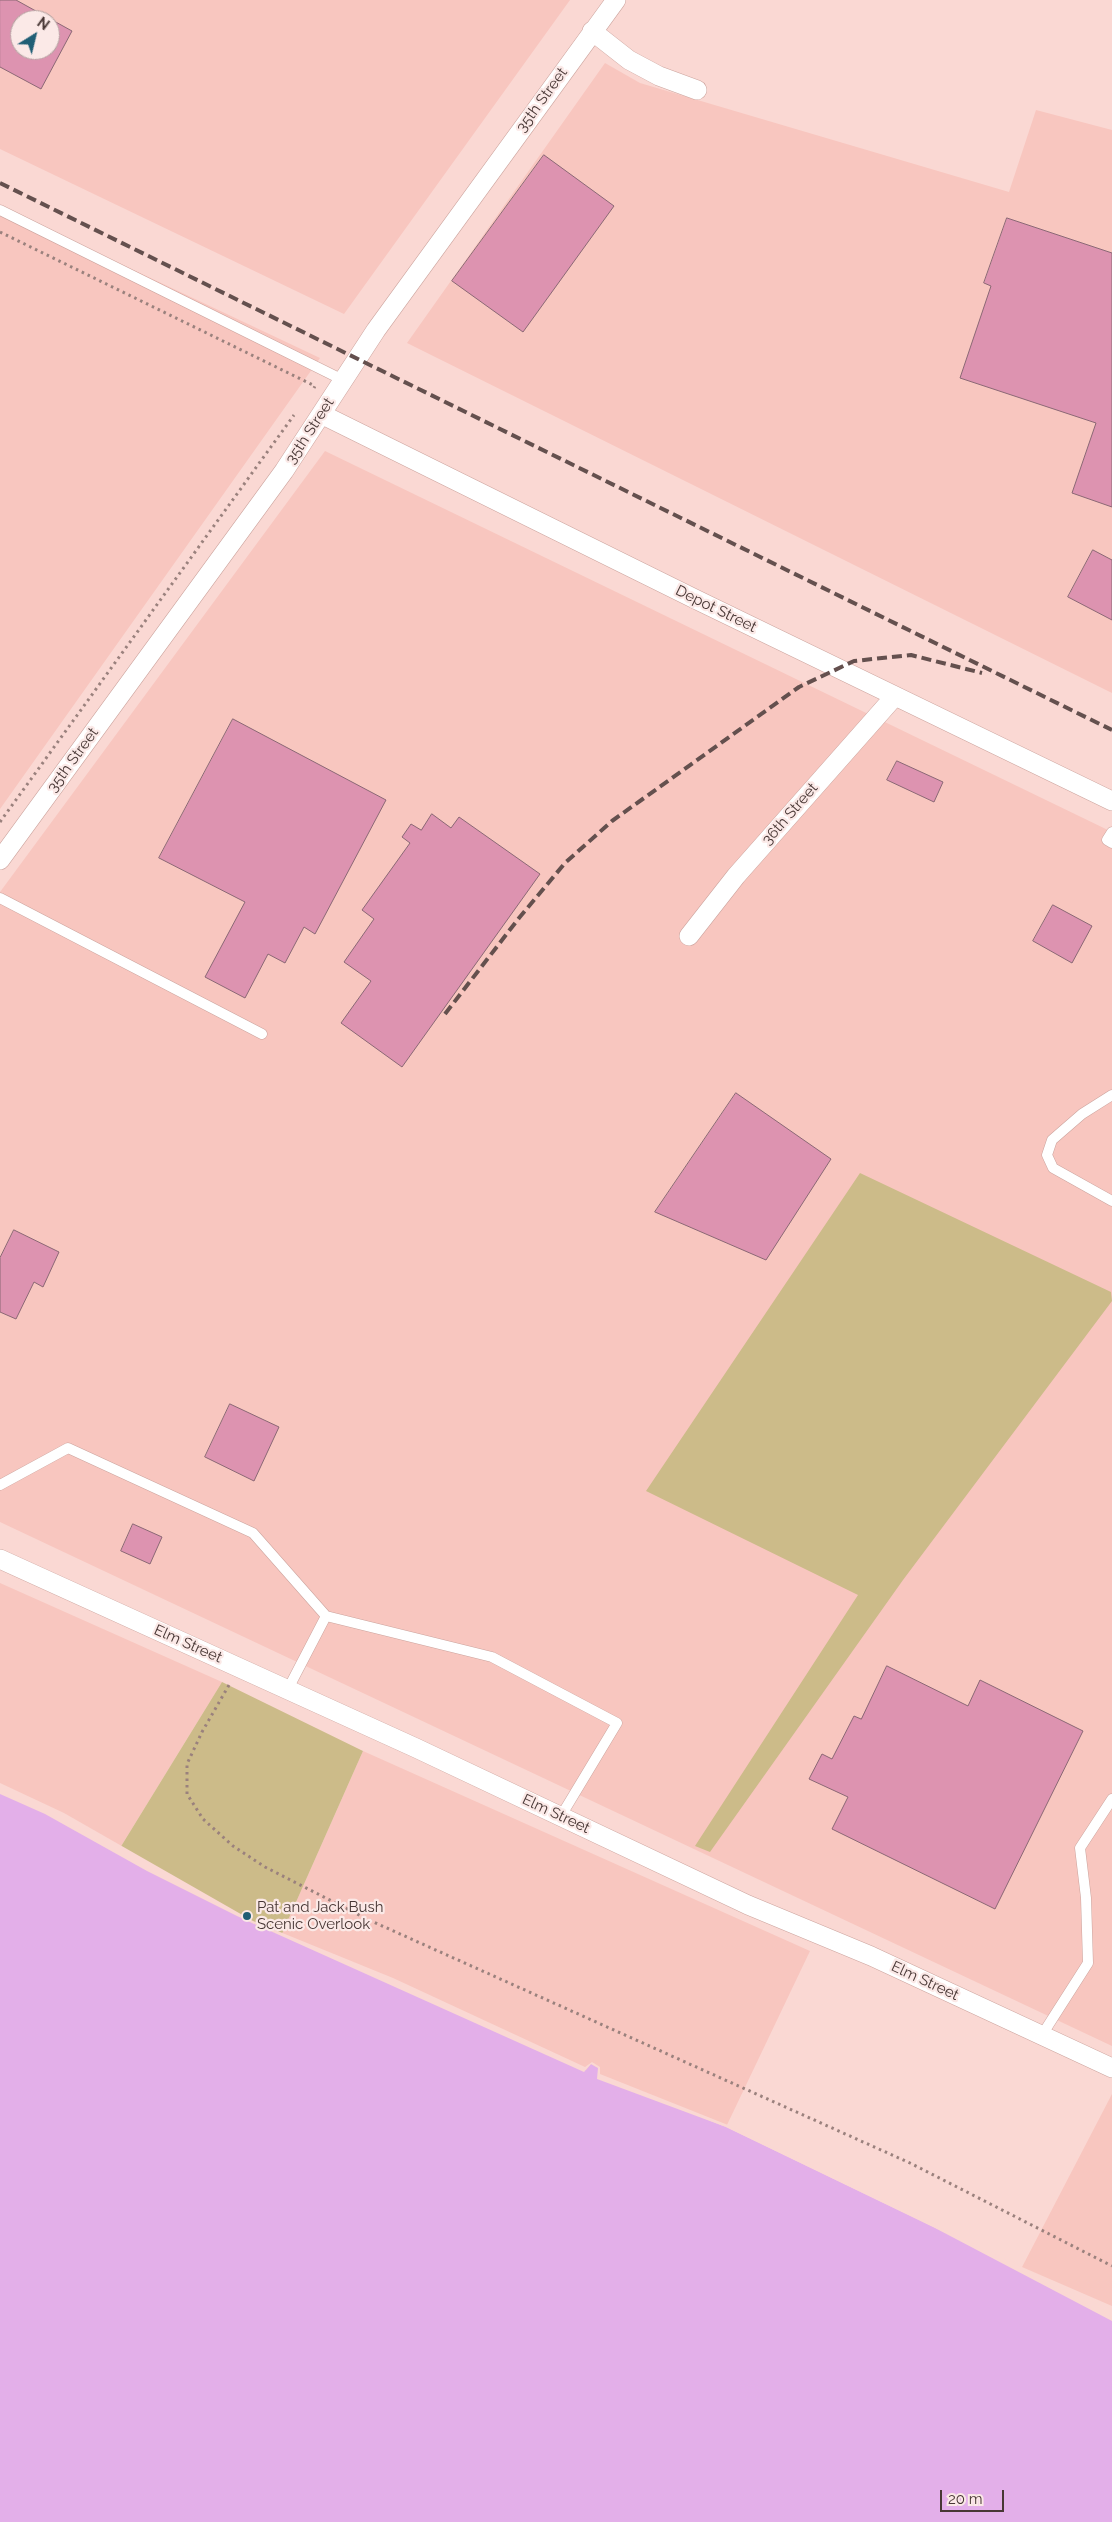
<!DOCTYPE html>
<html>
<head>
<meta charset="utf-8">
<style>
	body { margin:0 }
	#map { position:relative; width:1112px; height:2522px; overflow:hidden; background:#fad8d3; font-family:Raleway,sans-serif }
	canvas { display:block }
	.north { position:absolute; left:10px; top:10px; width:50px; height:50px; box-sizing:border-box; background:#fbe9e7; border:1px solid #b3a2a0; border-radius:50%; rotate:36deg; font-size:14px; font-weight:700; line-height:20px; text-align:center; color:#483735 }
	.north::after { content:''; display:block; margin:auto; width:18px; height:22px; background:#205e75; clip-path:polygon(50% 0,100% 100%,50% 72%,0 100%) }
	.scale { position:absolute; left:940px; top:2490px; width:64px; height:22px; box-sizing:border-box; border:2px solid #483735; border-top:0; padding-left:6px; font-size:15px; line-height:18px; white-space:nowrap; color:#483735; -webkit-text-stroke:4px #fbe9e7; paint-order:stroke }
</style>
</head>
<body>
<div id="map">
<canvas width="1112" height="2522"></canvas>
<div class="north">N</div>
<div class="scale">20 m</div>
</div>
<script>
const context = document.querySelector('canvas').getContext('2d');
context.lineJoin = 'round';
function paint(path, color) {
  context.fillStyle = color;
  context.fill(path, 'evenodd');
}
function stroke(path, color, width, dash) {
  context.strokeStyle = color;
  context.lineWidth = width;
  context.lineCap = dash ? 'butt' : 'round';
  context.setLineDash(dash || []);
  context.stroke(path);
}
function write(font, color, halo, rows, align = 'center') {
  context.font = font + ' Raleway,sans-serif';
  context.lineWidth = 4.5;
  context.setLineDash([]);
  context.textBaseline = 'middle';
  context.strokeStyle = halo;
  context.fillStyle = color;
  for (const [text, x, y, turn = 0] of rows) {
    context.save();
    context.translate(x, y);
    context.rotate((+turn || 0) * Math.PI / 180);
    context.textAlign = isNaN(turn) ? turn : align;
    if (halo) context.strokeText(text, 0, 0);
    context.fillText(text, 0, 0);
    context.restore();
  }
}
paint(new Path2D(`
	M0,0H570L344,314L0,149ZM20,20H50V50H20Z
	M605,63L640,83L1009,192L1036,110L1112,130V693L407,343Z
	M0,207L320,358L0,809Z
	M325,451L1112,832V2046L0,1522V892Z
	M0,1583L222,1682L120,1848L0,1785Z
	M363,1751L810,1951L726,2127L586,2070L281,1936Z
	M1112,2094V2308L1021,2269Z`), '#f8c6bf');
paint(new Path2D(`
	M860,1173L1111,1292L1112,1301L903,1580L710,1852L695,1846L858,1595L646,1491Z
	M222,1682L363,1751L281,1936L232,1913L120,1848Z`), '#ccbb89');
paint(new Path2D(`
	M0,1785L252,1923L392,1980L586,2070L591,2064L598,2068V2076L726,2127L1021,2269L1112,2308V2522H0Z`), '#e3afe9');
paint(new Path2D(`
	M0,1783L64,1813L253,1921L393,1978L585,2067L592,2062L600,2067V2074L728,2125L1022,2267L1112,2306V2321L935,2228L726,2127L597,2079L598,2068L591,2064L584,2072L237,1916L147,1871L45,1814L0,1794Z`), '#fad8d3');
const building = new Path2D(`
	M0,0H16L72,31L41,89L0,67ZM20,20H50V50H20Z
	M544,155L614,206L523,332L452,281Z
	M1007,218L1112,253V507L1072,493L1096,423L960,378L991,286L984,283Z
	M1093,550L1112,560V620L1068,597Z
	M233,719L386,800L315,934L304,927L285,963L268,954L245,998L205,977L245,902L159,858Z
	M897,761L943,782L934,802L887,780Z
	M432,814L451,828L459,817L540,874L402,1067L341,1023L371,981L344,962L374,919L362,910L410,843L402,837L411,824L421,830Z
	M1053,905L1092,926L1072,963L1033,941Z
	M736,1093L831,1159L766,1260L655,1212Z
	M14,1230L59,1252L43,1287L34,1282L16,1319L0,1312V1258Z
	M230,1404L279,1427L254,1481L205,1457Z
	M133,1524L162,1537L150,1564L121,1551Z
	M887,1666L968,1706L980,1680L1083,1731L995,1909L832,1829L848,1797L809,1779L822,1754L832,1759L854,1716L861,1719Z`);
paint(building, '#dd93b0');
stroke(building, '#8b6875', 1);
const lane = new Path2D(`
	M0,210L343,380
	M1112,832L1107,840L1112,843
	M0,898L262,1034
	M1112,1095L1082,1114L1052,1140L1047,1155L1053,1168L1112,1201
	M0,1485L68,1448L253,1533L326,1616L492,1657L617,1723L561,1816
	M288,1689L326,1616
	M1042,2035L1088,1963L1086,1898L1080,1848L1112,1799`);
const street = new Path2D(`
	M592,31L629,60L659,76L697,90
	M321,414L695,599L1112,801
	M0,860L284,471L376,330L616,0
	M689,936L736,876L895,696
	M0,1559L416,1748L748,1905L871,1956L1112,2068`);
stroke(lane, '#cca49e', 11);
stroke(street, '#cca49e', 20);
stroke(new Path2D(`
	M0,232L315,386L314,388
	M0,822L294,415
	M229,1685L202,1732L187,1764V1794L203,1819L233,1846L265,1867L369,1920L910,2163L1112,2266`), '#9a817d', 3, [2.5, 4]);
stroke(lane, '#fff', 10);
stroke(street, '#fff', 19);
stroke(new Path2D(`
	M0,183L1112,730
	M445,1014L519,918L565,863L612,821L799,687L854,661L911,655L982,673`), '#64504e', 4, [10, 5]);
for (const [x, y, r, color] of [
	[247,1916,5,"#205e75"]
]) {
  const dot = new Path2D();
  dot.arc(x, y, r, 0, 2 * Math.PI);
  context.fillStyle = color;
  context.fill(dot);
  stroke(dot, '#fbe9e7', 2);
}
write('15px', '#483735', '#fbe9e7', [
	["35th Street",542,100,-54],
	["35th Street",310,431,-57],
	["Depot Street",716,609,26],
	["35th Street",73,760,-54],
	["36th Street",790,814,-49],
	["Elm Street",188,1644,24],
	["Elm Street",556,1814,25],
	["Elm Street",925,1981,25]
]);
write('15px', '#483735', '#fbe9e7', [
	["Pat and Jack Bush",257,1907],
	["Scenic Overlook",257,1924]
], 'left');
</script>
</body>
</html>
